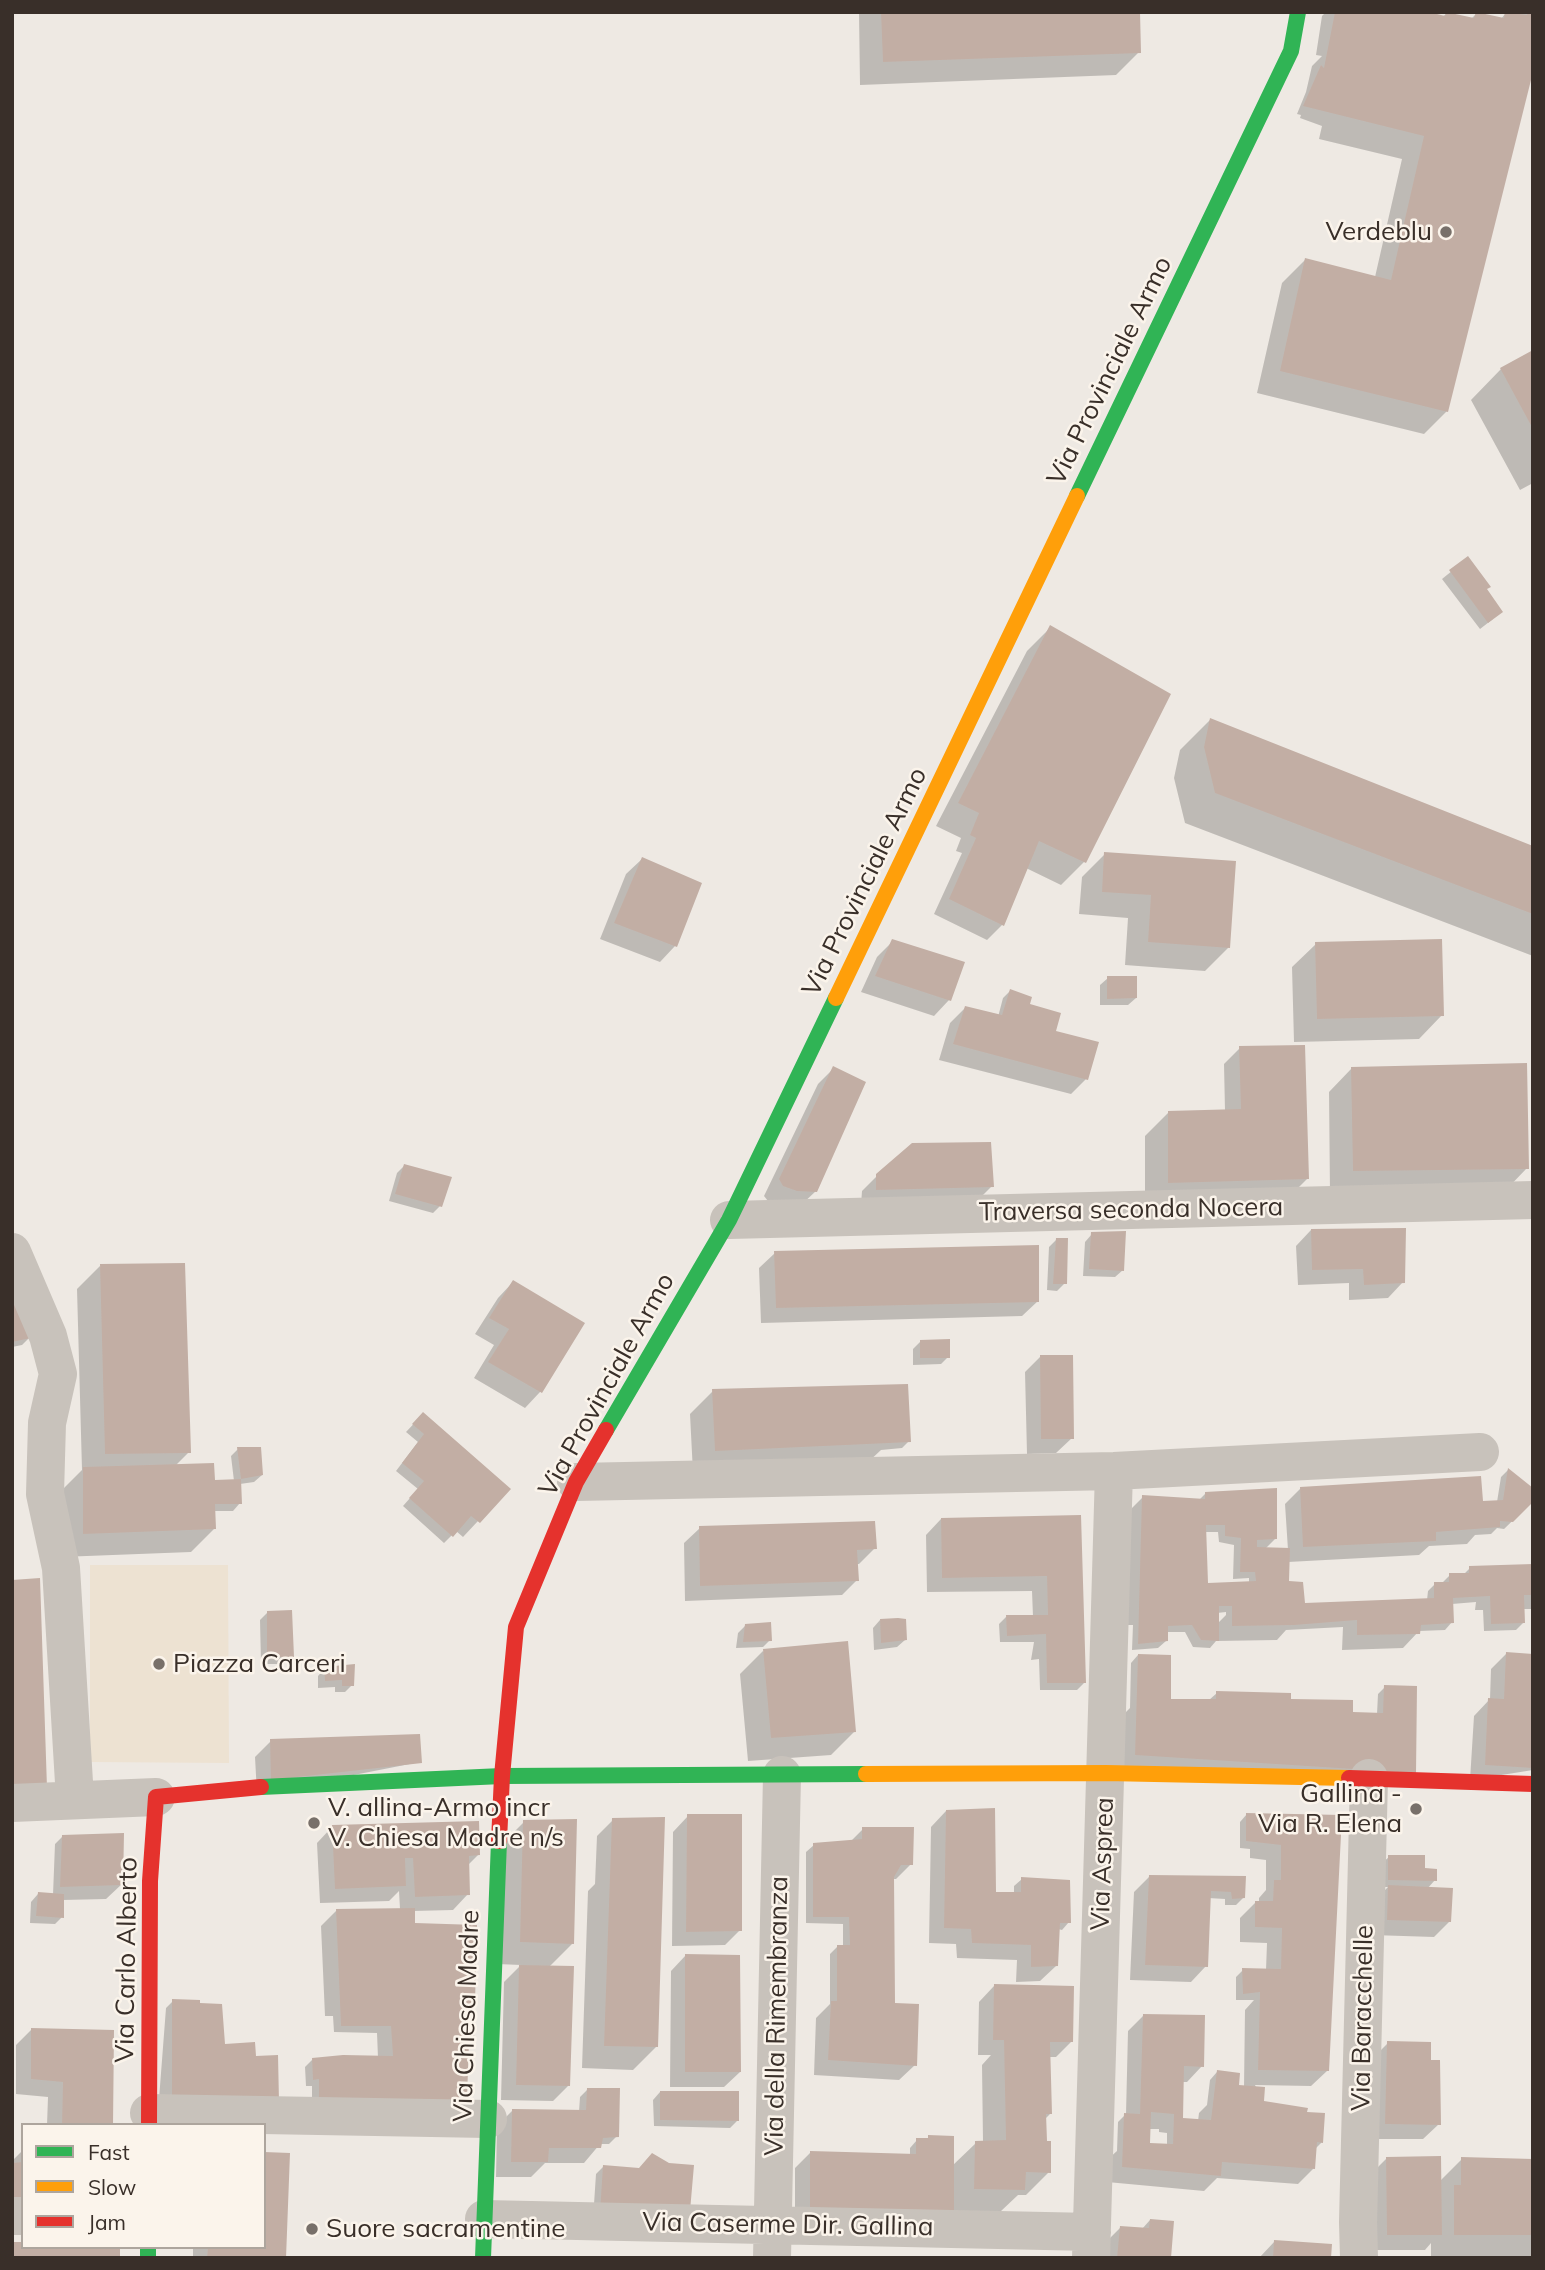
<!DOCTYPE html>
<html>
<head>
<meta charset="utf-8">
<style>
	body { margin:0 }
	#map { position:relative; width:1545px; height:2270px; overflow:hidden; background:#eee9e3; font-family:Mulish,sans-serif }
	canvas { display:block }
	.frame { position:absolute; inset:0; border:14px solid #392f29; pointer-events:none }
	.legend { position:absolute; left:21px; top:2123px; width:245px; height:126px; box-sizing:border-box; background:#fbf4eb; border:2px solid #ada59d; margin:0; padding:9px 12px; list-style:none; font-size:21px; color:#392f29 }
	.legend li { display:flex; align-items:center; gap:14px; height:35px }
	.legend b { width:35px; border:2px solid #ada59d }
</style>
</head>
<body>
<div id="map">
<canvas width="1545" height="2270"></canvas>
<div class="frame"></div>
<ul class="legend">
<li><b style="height:9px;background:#30b455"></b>Fast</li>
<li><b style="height:9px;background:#ff9f0a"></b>Slow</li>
<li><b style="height:9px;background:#e5322d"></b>Jam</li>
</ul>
</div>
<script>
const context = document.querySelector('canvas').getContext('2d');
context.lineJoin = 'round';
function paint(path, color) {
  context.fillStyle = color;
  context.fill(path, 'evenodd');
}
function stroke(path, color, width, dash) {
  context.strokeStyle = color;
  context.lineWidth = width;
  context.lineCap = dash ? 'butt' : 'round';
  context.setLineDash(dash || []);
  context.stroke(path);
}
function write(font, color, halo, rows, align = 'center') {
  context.font = font + ' Mulish,sans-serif';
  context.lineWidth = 5;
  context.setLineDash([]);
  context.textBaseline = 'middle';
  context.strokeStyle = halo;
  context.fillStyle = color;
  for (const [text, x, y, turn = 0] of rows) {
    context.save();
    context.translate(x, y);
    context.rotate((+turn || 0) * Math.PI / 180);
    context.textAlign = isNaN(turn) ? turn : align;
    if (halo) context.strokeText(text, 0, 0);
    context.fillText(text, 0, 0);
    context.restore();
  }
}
paint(new Path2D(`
	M90,1565H228L229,1763L90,1762Z`), '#ede2d2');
paint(new Path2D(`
	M859,12H1138L1139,52L1116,75L860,85Z
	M1326,12H1421L1442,17L1446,14L1471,19L1476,14L1501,19L1505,14L1518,16L1521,12H1533L1447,411L1424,434L1257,393L1282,283L1305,260L1375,277L1402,159L1319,139L1322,126L1300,118L1301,115L1297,114L1306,92L1312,66L1322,56L1316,55L1322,16Z
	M1533,352V483L1520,490L1471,400L1501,369Z
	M1468,558L1485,590L1493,619L1480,629L1442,579Z
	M1050,628L1084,862L1061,885L1026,868L1002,925L987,940L934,914L962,853L956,851L961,838L936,826L1027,651Z
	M1210,720L1533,848V956L1185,823L1174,778L1180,750Z
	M1105,854L1229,947L1205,971L1125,965L1128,918L1079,914L1082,877Z
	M642,859L700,884L675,946L660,962L600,939L626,874Z
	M893,941L949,1000L934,1016L861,992L877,957Z
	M1316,944L1442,1015L1419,1039L1294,1042L1292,967Z
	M1108,978L1136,998L1128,1005H1100V985Z
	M1010,991L1054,1032L1086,1079L1071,1094L939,1060L950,1023L965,1008L998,1017L1003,998Z
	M1240,1048L1307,1179L1284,1202L1145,1206V1136L1168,1113L1225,1111L1224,1064Z
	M834,1068L816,1191L800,1206L768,1201L764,1196L818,1084Z
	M1352,1068L1527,1168L1504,1192L1330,1194L1329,1092Z
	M405,1165L440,1206L433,1213L389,1201L397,1173Z
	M878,1175L992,1186L976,1202L861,1205L862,1191Z
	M1311,1230L1403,1282L1388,1298L1349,1300V1283L1298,1285L1296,1246Z
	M1092,1234L1123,1270L1115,1277L1083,1276L1085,1242Z
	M1056,1240L1065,1283L1057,1291L1047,1290L1049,1247Z
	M775,1253L1038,1301L1022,1316L761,1323L759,1268Z
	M100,1266L189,1452L175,1466L213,1485L234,1481L231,1456L238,1449L262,1475L254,1482L240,1484V1503L233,1511H213L214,1529L191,1552L61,1557L60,1492L82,1470L77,1289Z
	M513,1282L582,1323L540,1392L525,1408L474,1378L494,1345L475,1334L498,1298Z
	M12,1292L29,1338L22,1345L12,1347Z
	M921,1341L948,1357L941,1364L913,1365V1349Z
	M1040,1357L1072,1438L1056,1453L1027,1454L1025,1372Z
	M713,1391L909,1441L902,1448L881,1450L865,1465L693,1473L690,1414Z
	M423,1414L508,1489L463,1537L456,1531L444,1543L403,1506L418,1489L396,1471L418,1442L406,1432Z
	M1508,1470L1533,1501L1504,1529L1497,1528L1491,1534L1475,1535L1467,1544L1429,1546L1419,1555L1288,1562V1581L1300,1605L1427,1600L1428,1591L1435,1584L1443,1582L1450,1575H1463L1470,1568L1533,1566V1609H1523L1524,1622L1516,1630L1484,1631L1483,1610H1475L1476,1602L1452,1604V1622L1445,1630L1419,1631L1403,1648L1342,1650L1343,1627L1286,1630L1277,1640L1216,1641L1210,1648L1193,1647L1185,1632H1166V1641L1158,1648L1132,1650L1133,1625H1125L1127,1513L1143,1497L1199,1500L1205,1494L1275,1539L1265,1549L1288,1550L1285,1504L1301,1488L1481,1506L1497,1502L1501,1477ZM1204,1532H1218L1219,1542L1234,1545L1233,1579L1249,1578V1584L1206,1585ZM1226,1612V1615L1217,1624V1613Z
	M1080,1517L1084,1683L1077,1690H1040L1039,1659L1031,1660L1034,1642H1000L999,1624L1006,1617H1033L1032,1591L927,1592L926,1535L941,1519Z
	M700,1528L875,1548L859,1564H856L857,1580L842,1595L685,1601L684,1543Z
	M268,1612L292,1656L284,1664H261L260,1620Z
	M880,1620L905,1640L897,1647L874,1650L873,1628Z
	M745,1626L770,1640L763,1647L736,1648L738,1633Z
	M763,1651L854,1732L831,1755L748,1761L740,1674Z
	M1506,1654L1533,1770L1470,1780L1474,1716L1490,1699L1491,1669Z
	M1138,1655L1169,1701L1209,1700L1217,1693L1289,1701L1352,1713L1377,1714L1378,1694L1385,1687L1414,1772L1121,1770L1122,1716L1130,1708L1131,1663Z
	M325,1668L352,1685L345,1692H335V1687L318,1688V1676Z
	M271,1741L420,1762L257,1794L255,1757Z
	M946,1811L994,1894H1014V1886L1022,1879L1069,1922L1062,1930L1058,1929L1056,1966L1040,1981L1016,1982L1017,1960L957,1958L956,1944L929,1943L931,1827Z
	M1247,1814L1340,1816L1327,2071L1311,2086L1255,2085L1262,2100L1322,2142L1315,2149L1314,2168L1298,2184L1217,2178L1204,2191L1107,2182L1108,2159L1117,2151L1118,2122L1126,2114L1128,2031L1143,2016L1202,2066L1187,2082H1182L1181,2119L1198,2121L1199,2113L1207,2105L1210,2080L1217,2072L1237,2087H1244L1245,2010L1254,2000H1236V1977L1243,1970H1266L1267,1943L1240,1942V1918L1256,1902H1259V1898L1266,1890V1860L1250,1858V1849L1240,1848V1822ZM1148,2129H1159V2132L1167,2133V2146L1145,2145Z
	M688,1816L740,1930L725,1945L672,1946L673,1832Z
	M613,1820L656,2047L633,2070L582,2068L588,1891L595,1884L597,1836Z
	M524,1822L573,1943L549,1967L568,2086L553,2101L501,2100L504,1982L521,1965L497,1964L501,1845Z
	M332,1827L479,1854L468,1865V1894L453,1910L413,1911V1924L473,2041L467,2046L312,2111V2086H306L305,2067L313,2059L378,2058L377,2033L334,2032L333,2016H325L321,1926L337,1910L400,1909L399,1891L389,1901L320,1903L317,1843Z
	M863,1829L911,1864L896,1879H892L893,2005L915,2065L899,2080L814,2075L816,2018L830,2004V1954L837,1947H843V1924L806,1923V1852L814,1845L850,1842Z
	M62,1837L122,1884L106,1899L63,1900L62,1917L55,1924L30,1923L31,1902L38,1894L53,1895L55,1844Z
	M1389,1857L1423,1870L1435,1880L1427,1889L1450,1921L1434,1937L1372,1935L1373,1902L1388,1887H1381V1864Z
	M1149,1877L1244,1878L1243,1898L1236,1905H1225V1899L1208,1898L1206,1966L1191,1982L1130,1980L1134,1892Z
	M686,1955L740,2072L724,2087H670L671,1971Z
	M994,1986L1072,2041L1056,2057H1049L1050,2114L1044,2120L1049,2172L1026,2195H1018L1000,2212L795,2229V2168L810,2153L910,2155V2148L917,2140H926L929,2137L952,2166L976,2143L983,2142L982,2065L991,2055H978L979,2002Z
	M173,2001L223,2043L158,2112L166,2008Z
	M31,2030L112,2125H47L48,2097L16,2094V2045Z
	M1388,2043L1429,2062L1439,2124L1423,2139H1371L1372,2059Z
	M587,2090L617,2136L609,2144H600L584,2163H545L531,2177H496L497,2126L513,2110L579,2112L580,2097Z
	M660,2092L737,2121L730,2128L654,2126L653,2100Z
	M23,2150V2215H12V2161Z
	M1387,2158L1440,2181L1462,2159L1533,2161V2258H1431V2243L1425,2250H1372L1371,2174Z
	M604,2166L651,2222L593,2219L596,2174Z
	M1150,2220L1169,2258H1104L1105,2243L1120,2228L1142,2229Z
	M1275,2241L1329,2258H1259Z
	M193,2247H264L285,2258H193Z`), '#0003');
paint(new Path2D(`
	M881,12H1140L1141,53L883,62Z
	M1335,12H1429L1445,16L1446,12L1474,18L1476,12L1504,18L1505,12L1527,15L1528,12H1533V72L1448,412L1280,371L1305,258L1391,280L1424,136L1303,106L1321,65L1324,68Z
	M1533,350V429L1500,368Z
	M1468,556L1491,587L1487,589L1503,612L1488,623L1449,570Z
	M1050,625L1171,694L1086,863L1039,841L1004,926L949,899L976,838L970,835L979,813L958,803Z
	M1210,718L1533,846V914L1215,793L1204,747Z
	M1104,852L1236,861L1230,948L1148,942L1151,895L1102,892Z
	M642,857L702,883L677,947L614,923Z
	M892,939L965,962L951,1001L875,976Z
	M1442,939L1444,1016L1317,1019L1315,942Z
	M1107,976H1137V998L1107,999Z
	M1010,989L1032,997L1030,1004L1061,1013L1056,1031L1099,1042L1088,1080L953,1044L965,1006L1002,1015Z
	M1305,1045L1309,1179L1168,1183V1111L1241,1109L1239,1046Z
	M1527,1063L1529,1169L1353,1171L1351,1067Z
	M833,1066L866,1082L817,1192L797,1191L783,1186L779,1179Z
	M991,1142L994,1187L876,1190V1174L912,1143Z
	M404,1164L452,1177L442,1207L395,1194Z
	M1406,1228L1405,1283L1364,1285L1363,1269L1312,1270L1311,1229Z
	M1126,1231L1124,1271L1089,1269L1091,1232Z
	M1056,1238H1068L1067,1284H1053Z
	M1039,1245V1302L776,1308L774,1251Z
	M185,1263L191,1453L105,1454L100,1264Z
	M513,1280L585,1323L542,1393L488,1362L509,1329L489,1318Z
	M12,1288L31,1338L12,1342Z
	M950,1339V1358H920V1340Z
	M1040,1355H1073L1074,1439H1041Z
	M908,1384L911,1442L715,1451L712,1389Z
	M423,1412L511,1489L480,1523L471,1516L453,1537L409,1498L424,1481L402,1463L424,1434L412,1424Z
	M237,1447H261L263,1475L241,1479Z
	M214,1463L215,1480L241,1479L242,1504H215L216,1529L83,1534V1467Z
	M1508,1468L1533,1488V1502L1513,1522L1500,1521V1527L1436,1532V1541L1303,1547L1300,1487L1481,1476L1483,1501L1503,1500Z
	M1277,1488V1539L1257,1540V1547L1290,1548L1289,1581L1303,1582L1305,1603L1434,1598V1582H1449V1573H1469V1566L1533,1564V1595H1524L1525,1623L1491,1624L1490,1596L1453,1598L1454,1623L1421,1625L1420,1634L1357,1635V1620L1294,1625L1232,1626V1606H1219V1641L1201,1640L1192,1625L1168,1626V1641L1138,1644L1142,1495L1205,1499V1492ZM1206,1525H1225V1536L1241,1538L1240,1572H1255L1256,1581L1208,1583Z
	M1081,1515L1086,1683H1047L1046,1634L1007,1636L1006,1615H1048L1047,1576L942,1578L941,1518Z
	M875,1521L877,1549L857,1550L859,1581L700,1586L699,1526Z
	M40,1578L47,1788L12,1789V1580Z
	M292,1610L294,1657H267V1611Z
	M898,1618L906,1619L907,1640L881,1643L880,1619Z
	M771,1622L772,1641L743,1642L745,1624Z
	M848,1641L856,1732L771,1738L763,1649Z
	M1506,1652L1533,1654V1768L1485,1765L1488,1698L1504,1699Z
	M1138,1654L1171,1655V1699H1216V1691L1291,1693V1699L1353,1700V1712L1383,1713L1384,1685L1417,1686L1416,1773L1135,1755Z
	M355,1664L354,1686H342V1680L325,1681L324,1667Z
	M420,1734L422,1763L271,1780L270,1739Z
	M995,1808L996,1892H1021V1877L1070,1880L1071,1923H1060L1058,1966L1031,1967V1945L972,1943L971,1929L944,1928L946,1810Z
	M1246,1813L1342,1815L1329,2071L1258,2070L1260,1992L1243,1994L1242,1968L1281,1969L1282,1928L1255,1927V1901H1273L1274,1880H1281V1845L1246,1841Z
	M687,1814H742V1931L686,1932Z
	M665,1817L658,2047L604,2046L612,1818Z
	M577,1819L574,1944L520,1942L523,1820Z
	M479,1821L480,1855L469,1856L470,1895L415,1897L413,1858H405L406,1886L335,1889L332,1825Z
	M862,1827H914L913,1865H901L894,1877L895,2003L919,2004L917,2066L828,2060L831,2001H837V1945H850L849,1917H813V1843L862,1839Z
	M124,1833L123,1885L60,1887L62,1835Z
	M1388,1855H1425V1868L1437,1869V1881L1388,1880Z
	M1149,1875L1246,1876L1245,1898L1232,1899L1231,1892L1211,1891L1208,1967L1145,1965Z
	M1388,1885L1453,1888L1451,1922L1387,1920Z
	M38,1892L64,1894V1918L36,1916Z
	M415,1908V1923L477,1925L474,2042L469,2041L467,2098L464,2102L319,2104V2079L313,2080L312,2058L343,2055L393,2056L391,2026H341L336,1909Z
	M685,1954L740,1955L741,2072H685Z
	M519,1965L574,1966L570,2086L516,2085Z
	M994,1984L1074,1986L1073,2042H1050L1052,2114H1046L1047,2141H1051V2173L1026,2172L1025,2190L974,2189L975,2141L1006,2140L1004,2040H993Z
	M172,1999L200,2000V2003L222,2004L225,2044L255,2042L256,2056L278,2055L279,2102L172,2097Z
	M1143,2014L1205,2015L1204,2067L1184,2066L1183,2118L1211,2120L1217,2070L1240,2073L1239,2085L1265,2087L1264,2101L1308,2108L1307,2112L1325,2113L1323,2143L1317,2142L1315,2169L1222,2162L1221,2176L1122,2167L1124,2113L1140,2114ZM1151,2112L1174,2114L1173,2144L1150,2143Z
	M31,2028L114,2030L113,2125H62L63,2082L31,2079Z
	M1387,2041L1431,2042V2060H1440L1441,2125L1385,2124Z
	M587,2088H620L619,2137L603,2138L601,2148H549L548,2162H511L512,2109L586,2110Z
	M660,2091H739V2121L660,2120Z
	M928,2135L954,2136V2214H810V2151L916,2154V2138H928Z
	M264,2152L290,2153L286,2258H207L208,2247H264Z
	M652,2153L669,2163L694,2165L690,2211L600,2212L603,2165L639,2168Z
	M1441,2156L1442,2235H1387L1386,2157Z
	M1461,2157L1533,2159V2235H1454V2185H1461Z
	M23,2162V2200H12V2163Z
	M1150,2219L1174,2221L1171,2258H1117L1120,2226L1149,2228Z
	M1274,2240L1332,2244L1331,2258H1273Z
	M14,2242H23V2247H120V2258H14Z`), '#c2aea4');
stroke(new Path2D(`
	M729,1220L1533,1200
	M12,1252L48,1336L58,1374L47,1423L45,1494L61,1568L75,1799
	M576,1482L1114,1471L1480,1452
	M12,1803L156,1797
	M149,2113L488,2119
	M12,2216H23
	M484,2219L1092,2232
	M772,2258L782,1775
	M1091,2258L1114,1471
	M1359,2258L1358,2222L1369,1778`), '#c8c2bb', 38);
stroke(new Path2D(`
	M1077,496L1291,51L1298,12
	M606,1430L729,1220L836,998
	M261,1787L502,1776L866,1774
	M148,2247V2258
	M483,2258L499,1841`), '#30b455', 16);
stroke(new Path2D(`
	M836,998L1077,496
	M866,1774L1106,1773L1349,1778`), '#ff9f0a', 16);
stroke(new Path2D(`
	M1349,1778L1533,1784
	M499,1841L502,1776L516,1627L576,1482L606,1430
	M149,2125L150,1881L156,1797L261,1787`), '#e5322d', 16);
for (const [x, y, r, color] of [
	[1446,232,7,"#78706a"],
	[159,1664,7,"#78706a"],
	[1416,1809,7,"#78706a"],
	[314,1823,7,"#78706a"],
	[312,2229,7,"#78706a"]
]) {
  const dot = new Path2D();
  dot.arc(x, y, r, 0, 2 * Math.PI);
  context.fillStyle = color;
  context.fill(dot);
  stroke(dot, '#fbf4eb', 2.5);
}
write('26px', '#392f29', '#fbf4eb', [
	["Verdeblu",1432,232,"right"],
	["Piazza Carceri",173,1664],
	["Gallina -",1402,1794,"right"],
	["Via R. Elena",1402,1824,"right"],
	["V. allina-Armo incr",328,1808],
	["V. Chiesa Madre n/s",328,1838],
	["Suore sacramentine",326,2229]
], 'left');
write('26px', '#392f29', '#fbf4eb', [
	["Via Provinciale Armo",1110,371,-64],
	["Via Provinciale Armo",865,882,-64],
	["Traversa seconda Nocera",1131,1210,-1],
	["Via Provinciale Armo",607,1385,-61],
	["Via Asprea",1103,1864,-88],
	["Via Carlo Alberto",127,1960,-89],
	["Via Chiesa Madre",467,2016,-88],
	["Via della Rimembranza",777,2016,-89],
	["Via Baracchelle",1363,2018,-89],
	["Via Caserme Dir. Gallina",788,2225,1]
]);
</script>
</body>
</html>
